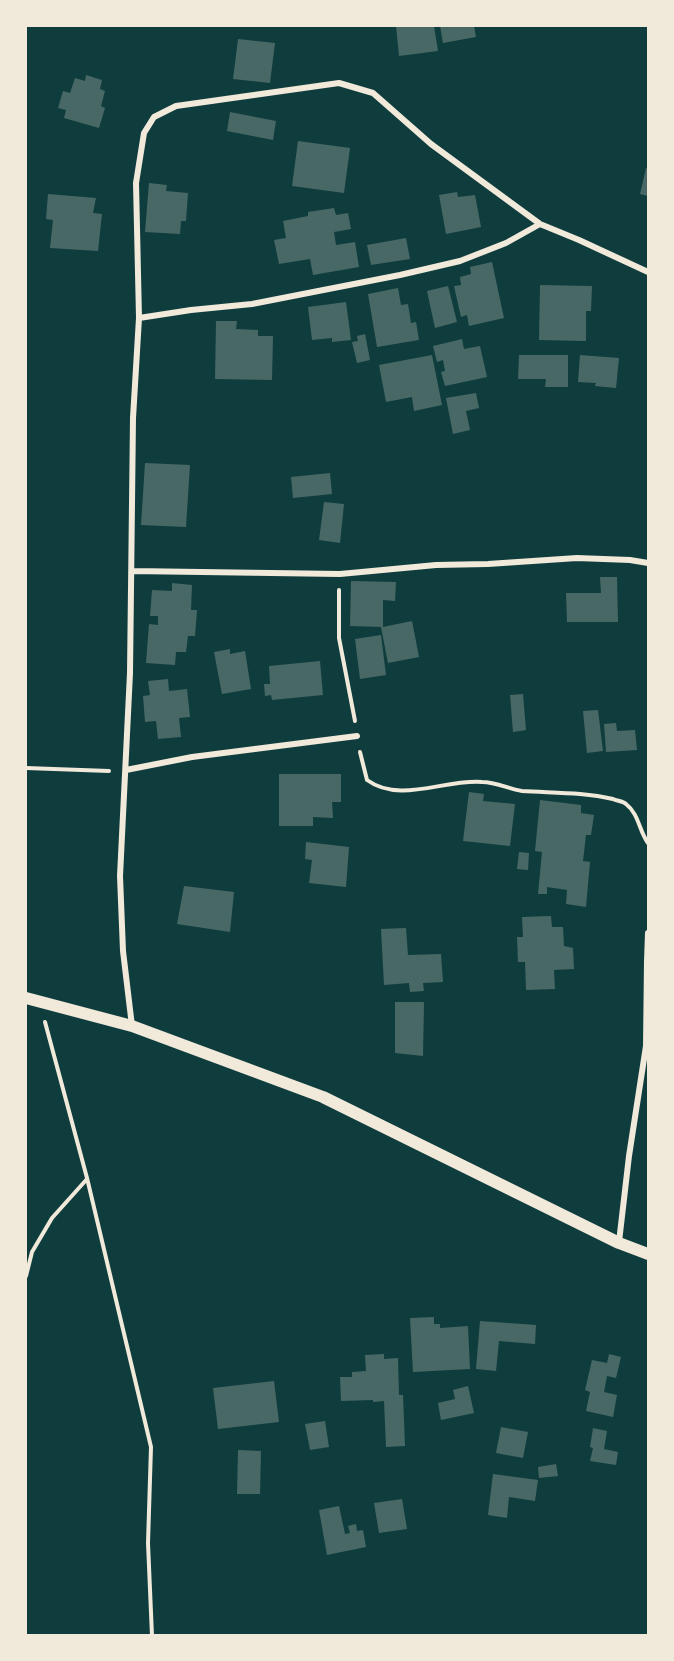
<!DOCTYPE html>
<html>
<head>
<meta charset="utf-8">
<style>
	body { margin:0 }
	#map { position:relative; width:674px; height:1661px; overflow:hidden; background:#0f3d3e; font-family:Poppins,sans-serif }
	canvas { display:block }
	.frame { position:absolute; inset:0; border:27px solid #f1e9da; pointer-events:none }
</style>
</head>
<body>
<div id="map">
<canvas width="674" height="1661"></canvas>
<div class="frame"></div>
</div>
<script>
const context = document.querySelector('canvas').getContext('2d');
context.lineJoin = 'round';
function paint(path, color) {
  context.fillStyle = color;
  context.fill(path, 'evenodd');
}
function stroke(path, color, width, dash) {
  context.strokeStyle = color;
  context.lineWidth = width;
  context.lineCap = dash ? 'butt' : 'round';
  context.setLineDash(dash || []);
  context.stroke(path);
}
paint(new Path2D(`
	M396,26H434L438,51L399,56Z
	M440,26H474L476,37L443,43Z
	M238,39L275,43L270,83L233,79Z
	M86,75L102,80L100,89L105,91L101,106L105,108L99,128L64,118L66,110L58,108L63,91L70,93L75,78L85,81Z
	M230,112L276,121L273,140L227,131Z
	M298,141L350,148L344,193L292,186Z
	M646,168L648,169V196L640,194Z
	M149,183L167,185L166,191L188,193L186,221H181L180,234L145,232Z
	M457,192L458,197L475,195L481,227L446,234L439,195Z
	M48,194L96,198L93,213L102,214L98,251L50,248L53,220L46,219Z
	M334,208L336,215L348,213L351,229L334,232L336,245L355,242L359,267L313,275L310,259L279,264L274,240L286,238L283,221L308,216V212Z
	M406,238L410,259L371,265L367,245Z
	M492,262L504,318L469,326L467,315L461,317L454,286L461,285L460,277L471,274L470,267Z
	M540,285L592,286L591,311H586V341L539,340Z
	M448,286L457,322L435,328L427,291Z
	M398,288L401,305L408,304L411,323L416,322L419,340L377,347L368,294Z
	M346,302L351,340L332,342V338L312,340L308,307Z
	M216,321H237L236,329L258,330V336H273L272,380L215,379Z
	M365,334L370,360L357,363L352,342L358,341L357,336Z
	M462,339L464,349L480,346L487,377L445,386L441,372L445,371L443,360L437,362L433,346Z
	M432,355L442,405L414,411L412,397L386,402L379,365Z
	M519,355H568V387H545L546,379H518Z
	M580,355L619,358L616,388L595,386L596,383L578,382Z
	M476,393L479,408L466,411L470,430L453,434L446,398Z
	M145,463L190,465L186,527L141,525Z
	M330,473L332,494L293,498L291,477Z
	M324,502L344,504L340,543L319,540Z
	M600,577H617L618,622H567L566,593H601Z
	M351,581L396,582L395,601L383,600V627L412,621L419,657L388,663L381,627L350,626Z
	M172,583L192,585L191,610H197L195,636H188L186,652H176L175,665L146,663L149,624L158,625V616H150L152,590L172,591Z
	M381,635L386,675L360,679L355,639Z
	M230,649V654L245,651L251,689L222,694L214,652Z
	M320,661L323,695L272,700L271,695L265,696L264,684H270L269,666Z
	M168,679L169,691L187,689L190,717L179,718L181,737L158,739L156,721L145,722L143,696L150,695L148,681Z
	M523,694L526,730L513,732L510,695Z
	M598,710L603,751L587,753L583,711Z
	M616,723L617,731L635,730L637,750L606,752L604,724Z
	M279,774H341V802H332L333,818L313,817V826H279Z
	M469,792L484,794L483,801L515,804L510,846L463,841Z
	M540,800L581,805V813L594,815L591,835H586L583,861L590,862L586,907L566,904L567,890L547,887V894H538L542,852L535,851Z
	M306,842L349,847L346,887L309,883L312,860L305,859Z
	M519,852L529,853L528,870L517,869Z
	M184,886L234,892L230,932L177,924Z
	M551,916L552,927H563L564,946L573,948L574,969L554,970L555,989L526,990L525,962H518L517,937H523L522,917Z
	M406,928L408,955L441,954L443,982L423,983L424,991L410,992L409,983L384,985L381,929Z
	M395,1002H424L423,1056L395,1053Z
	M434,1317V1324H440V1328L468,1326L470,1369L413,1372L410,1318Z
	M480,1321L536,1325L535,1344L499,1341L496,1371L476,1369Z
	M384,1354V1359L398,1358L399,1395H403L405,1446L386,1447L384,1401L373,1402V1400L341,1401L340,1377H352V1372L366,1371L365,1355Z
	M609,1354L621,1357L616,1378L607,1376L604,1392L617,1395L613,1417L586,1411L590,1392L585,1390L592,1360L607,1363Z
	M274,1381L279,1422L218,1429L213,1388Z
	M468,1386L474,1413L441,1420L438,1403L455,1399L453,1390Z
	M325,1421L329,1447L310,1450L305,1424Z
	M501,1427L528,1432L523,1458L496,1453Z
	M593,1428L607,1431L604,1449L618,1452L616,1465L590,1461L593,1448L590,1447Z
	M238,1450L261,1451L260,1494H237Z
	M556,1464L558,1476L539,1478L538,1467Z
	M493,1474L538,1480L535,1501L509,1497L507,1518L488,1515Z
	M402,1499L407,1529L379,1533L374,1503Z
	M339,1506L345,1534L350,1533L348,1526L356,1524L357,1531L363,1530L366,1547L327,1555L319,1510Z`), '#486865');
stroke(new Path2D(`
	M339,590V638L355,721
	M360,752L367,780C400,804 444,779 482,782C496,782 509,789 522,791C553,793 583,792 613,799C617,801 623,801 626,804C639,814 639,831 648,843
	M26,768L109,771
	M45,1022L87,1178L151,1447L148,1543L152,1636
	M26,1276L32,1252L52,1218L87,1179`), '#f1e9da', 4);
stroke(new Path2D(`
	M139,318L191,310L252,304L400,275L460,261L506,243L540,224
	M132,571L340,574L436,565L488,564L577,558L630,560L648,563
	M126,770L192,757L357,736
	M132,1026L123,951L120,876L130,673L133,418L139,318L136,183L144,133L154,117L176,106L339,83L373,93L431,144L540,224L579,240L648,272
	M619,1242L629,1156L646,1046L647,961L648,933`), '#f1e9da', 6);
stroke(new Path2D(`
	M26,998L132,1026L323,1097L619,1243L648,1254`), '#f1e9da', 12);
</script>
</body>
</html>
